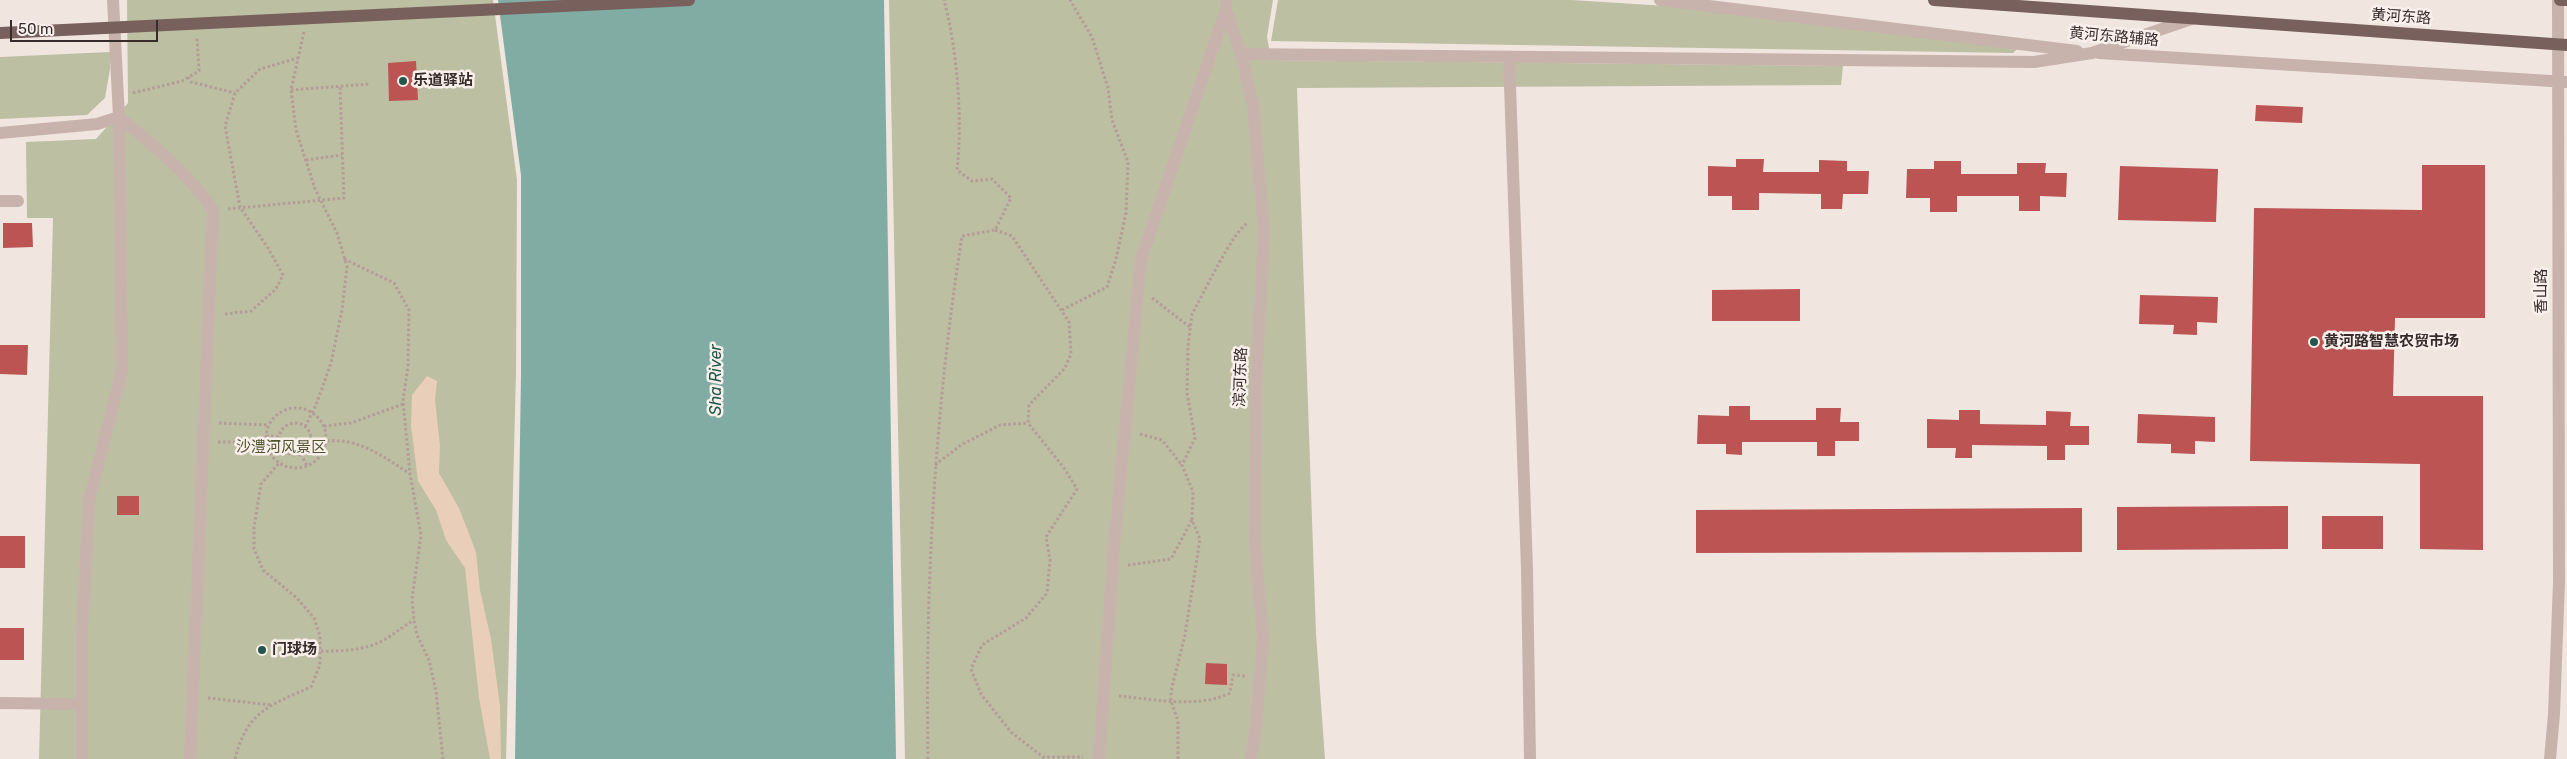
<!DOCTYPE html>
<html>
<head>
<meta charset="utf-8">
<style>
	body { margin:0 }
	#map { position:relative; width:2567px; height:759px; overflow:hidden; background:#f1e5e0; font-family:Rubik,sans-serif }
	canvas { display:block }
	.scale { position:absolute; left:10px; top:20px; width:148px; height:22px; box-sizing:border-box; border:2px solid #372c2b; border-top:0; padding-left:6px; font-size:15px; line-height:18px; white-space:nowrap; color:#372c2b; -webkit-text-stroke:4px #f9f0ec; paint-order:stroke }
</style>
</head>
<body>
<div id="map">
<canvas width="2567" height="759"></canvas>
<div class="scale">50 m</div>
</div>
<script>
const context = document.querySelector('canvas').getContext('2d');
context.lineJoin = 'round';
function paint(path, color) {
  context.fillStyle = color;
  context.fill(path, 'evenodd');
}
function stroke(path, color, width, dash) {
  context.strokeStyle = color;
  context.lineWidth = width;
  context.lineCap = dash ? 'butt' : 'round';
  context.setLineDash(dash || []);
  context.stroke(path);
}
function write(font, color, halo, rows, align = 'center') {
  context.font = font + ' Rubik,"Noto Sans SC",sans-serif';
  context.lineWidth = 5;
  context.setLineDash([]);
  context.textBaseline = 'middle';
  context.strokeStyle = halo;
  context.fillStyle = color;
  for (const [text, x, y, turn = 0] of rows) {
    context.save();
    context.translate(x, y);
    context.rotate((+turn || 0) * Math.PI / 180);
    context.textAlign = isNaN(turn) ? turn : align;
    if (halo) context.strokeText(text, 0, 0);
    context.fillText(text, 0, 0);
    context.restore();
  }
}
paint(new Path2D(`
	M127,0H493L517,180L516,373L506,759H39L53,218H27L26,142L96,139L128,103Z
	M889,0H1273L1267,37L1271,60L1843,66L1841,85L1297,88L1316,634L1325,759H905Z
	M1278,0H1571L1682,7L2019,47L2013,53L1271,41Z
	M110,52V69L105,98L87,115L0,119V57Z`), '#bcbfa1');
paint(new Path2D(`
	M427,376L437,381L435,400L440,445L439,473L459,508L476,552L480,590L491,639L500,706L501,759H490L479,698L465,568L446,540L436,510L418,481L411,426L412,395Z`), '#e9ceba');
paint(new Path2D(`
	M498,0H884L896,759H515L521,375V175Z`), '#81aca4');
paint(new Path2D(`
	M416,61L418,100L389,101L388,63Z
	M2256,105L2303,107L2302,123L2255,121Z
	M1736,159H1764L1763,172H1819V160L1847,161V171H1869L1868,194H1843L1842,209H1821V194L1759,193V210H1732V196H1708V166L1736,167Z
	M1934,161H1961V174H2017V163H2046L2045,173H2067L2066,197L2040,196V211H2019V196H1957V212H1930V198H1906L1907,169H1934Z
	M2422,165H2485V318H2395L2393,396H2483V550L2420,549V464L2250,461L2254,208L2422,210Z
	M2120,166L2218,169L2216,222L2118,220Z
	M3,223H32L33,247L3,248Z
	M1800,289V321H1712V290Z
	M2140,295L2218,297L2217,323L2197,322V335L2173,334L2174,325L2139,324Z
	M0,345H28L27,375L0,374Z
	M1729,406H1750V420H1816V408H1841L1840,422H1859V441H1835V456H1817V442H1742V455L1726,454V444H1697L1698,415L1729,416Z
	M1959,410H1980V424L2046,425V411L2071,412L2070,426H2089V445H2065V460H2047V446L1972,445V458H1955L1956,448H1927V419L1959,420Z
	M2138,414L2215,417V442L2195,441V454L2171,453V444L2137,443Z
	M117,496H139V515H117Z
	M2288,506V549L2117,550V507Z
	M2082,508V552L1696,553V510Z
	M2322,516H2383V549H2322Z
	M0,536H25V568H0Z
	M0,628H24V660H0Z
	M1206,663L1227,664V685L1205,684Z`), '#bc5453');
stroke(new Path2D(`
	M304,32L291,90L296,130L315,189L337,233L347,267L342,310L331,363L316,405L305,427
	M188,77L191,82L235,93
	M291,90L370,84
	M133,93L182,81L199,71L197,37
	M306,160L342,155
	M228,209L344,198L340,87
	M995,230L1012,236L1069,322L1071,354L1065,368L1029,405L1028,423L1064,468L1077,489L1046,537L1050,560L1047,593L1026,618L982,645L971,669L981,694L1011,732L1043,757H1083
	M344,259L394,283L409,310L408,366L403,401L410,474
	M1152,298L1190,327
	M1062,310L1107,287L1116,259L1126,213L1128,162L1112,120L1108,88L1092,37L1070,0
	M225,314L251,311L276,289L283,275L268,248L240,207L225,126L235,93L260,69L298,58
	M266 438a30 30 0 1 1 60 0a30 30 0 1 1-60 0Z
	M219,423L268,425
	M279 439a16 16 0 1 1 32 0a16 16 0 1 1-32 0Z
	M324,426L351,423L403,404
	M1140,434L1162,440L1182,465
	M266,436L280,437
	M327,441C359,438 383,456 410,474L421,535L412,599L414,620L417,635L429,660L436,691L443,759
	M218,442H266
	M301,454L307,466
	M935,465L961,445L1000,425L1028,423
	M1128,565L1171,559L1192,520
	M291,650C319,651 352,654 378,643C391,637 402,627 414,620
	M1119,696C1154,699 1197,709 1230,693L1233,675L1245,676
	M208,698L272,705
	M235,759C247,711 270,705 311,687L320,665V636L314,618L297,598L263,570L254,549V527L261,484L279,463
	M928,759C925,585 935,408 962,236L995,230L1011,198L992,179L972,181L957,170C963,119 957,49 944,0
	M1178,759V721L1171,701V691L1185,635L1200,539L1192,520L1193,492L1182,465L1195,438L1187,393L1188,346L1192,314C1202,297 1233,230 1248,223`), '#b49c97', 3, [2.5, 2.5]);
stroke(new Path2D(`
	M1226,0V10L1241,54L1253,105L1264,231L1256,384L1255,543L1263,638L1256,726L1251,759
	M1660,0L2077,51
	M2099,53L2567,82
	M1241,54L2034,62L2092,53L2194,18
	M1509,57L1527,569L1530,759
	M0,133L97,124L119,117C153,145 189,174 213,210L190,759
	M0,201H18
	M0,703L82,704
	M82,759V635L89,501L122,370L119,117L113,0
	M1099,759L1114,546L1141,259L1226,10
	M2550,759L2554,714L2559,582L2558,0`), '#c8b3ac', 12);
stroke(new Path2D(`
	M1934,0L2567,45
	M2560,0H2567
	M0,33L689,0`), '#78605d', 12);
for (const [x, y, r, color] of [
	[403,81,5,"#23564d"],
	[2314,342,5,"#23564d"],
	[262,650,5,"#23564d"]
]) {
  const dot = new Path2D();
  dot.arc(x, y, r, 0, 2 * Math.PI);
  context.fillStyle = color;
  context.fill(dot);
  stroke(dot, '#f9f0ec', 2);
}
write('15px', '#372c2b', '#f9f0ec', [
	["黄河东路",2401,17,4],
	["黄河东路辅路",2114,37,5],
	["香山路",2542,291,-90],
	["滨河东路",1241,377,-88]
]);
write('bold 15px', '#372c2b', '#f9f0ec', [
	["乐道驿站",413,81],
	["黄河路智慧农贸市场",2324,342],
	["门球场",272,650]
], 'left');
write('15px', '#4f5430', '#f9f0ec', [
	["沙澧河风景区",281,448]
]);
write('italic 16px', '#23564d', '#f9f0ec', [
	["Sha River",716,380,-90]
]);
</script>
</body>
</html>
